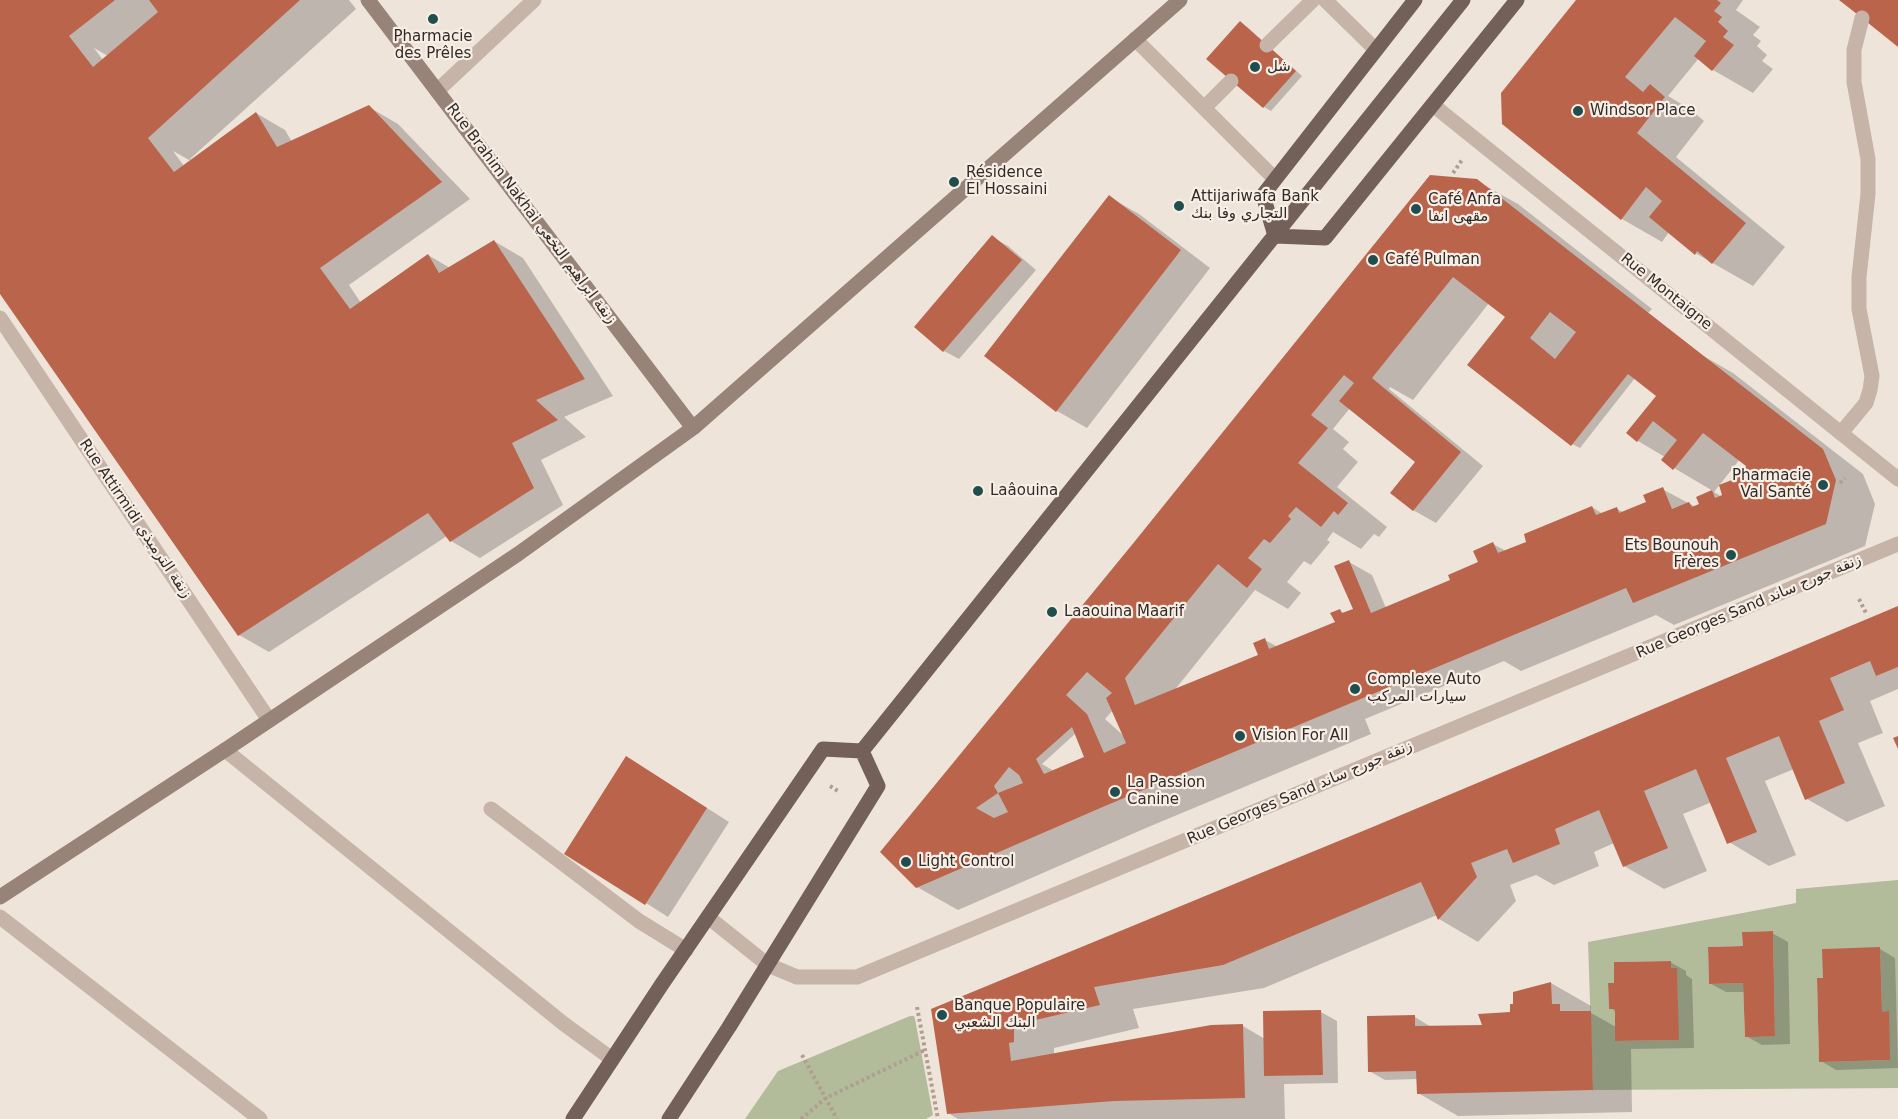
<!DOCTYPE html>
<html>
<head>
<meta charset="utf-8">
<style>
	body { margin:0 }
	canvas { display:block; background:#eee4d9 }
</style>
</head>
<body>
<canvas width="1898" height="1119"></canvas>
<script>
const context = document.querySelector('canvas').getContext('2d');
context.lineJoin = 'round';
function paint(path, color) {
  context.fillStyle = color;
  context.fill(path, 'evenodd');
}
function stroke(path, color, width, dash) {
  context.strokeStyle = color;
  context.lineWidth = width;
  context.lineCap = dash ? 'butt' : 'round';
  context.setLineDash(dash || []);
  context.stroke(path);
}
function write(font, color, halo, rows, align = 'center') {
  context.font = font + ' "DejaVu Sans",Cairo,sans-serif';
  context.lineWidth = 4.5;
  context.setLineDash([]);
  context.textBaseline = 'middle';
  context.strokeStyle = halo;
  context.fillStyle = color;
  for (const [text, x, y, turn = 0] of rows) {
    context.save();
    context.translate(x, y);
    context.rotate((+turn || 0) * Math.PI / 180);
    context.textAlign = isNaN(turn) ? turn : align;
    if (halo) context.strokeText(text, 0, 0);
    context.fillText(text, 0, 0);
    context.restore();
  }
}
paint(new Path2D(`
	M1898,880V1088L1593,1090L1588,942L1796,903V889ZM1773,931L1775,1036H1745L1743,983L1709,984L1708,947L1743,946V932ZM1880,948L1882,1012H1889V1060L1819,1062L1817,978H1823V949ZM1670,961L1671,968L1677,969L1678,1040L1615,1041V1009H1609L1608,983H1614V962Z
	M910,1016H914L915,1019L933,1115L926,1119H745L778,1071Z`), '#b2bc9b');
paint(new Path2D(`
	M0,0H349L356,9L190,159L191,161L256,113L285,130L292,142L369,107L398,124L470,199L349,285L361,303L428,255L450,268L494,241L523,258L613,396L564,417L586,437L541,460L563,505L480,558L451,541L447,536L269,652L239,635L0,291ZM94,48L108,56L103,60ZM173,151L191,161L184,166Z
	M1578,0H1743L1736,10L1760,27L1753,35L1761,41L1757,46L1767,55L1762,61L1773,69L1753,93L1713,70L1699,58L1668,96L1690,109L1704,121L1676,157L1785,247L1753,286L1695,253L1669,232L1662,242L1622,219Z
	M1240,23L1247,27L1302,76L1271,111L1264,107Z
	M1477,181L1518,204L1652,309L1648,313L1700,354L1733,373L1863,474L1875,504L1865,546L1674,625L1656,615L1521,671L1504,661L1365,719L1371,734L1146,828L958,910L917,887L882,852ZM1489,303L1507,317L1572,444L1580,448L1635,378L1658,395L1628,433L1638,441L1665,457L1674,468L1713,491L1697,497L1701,505L1696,507L1662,489L1648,502L1624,513L1616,508L1603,514L1592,507L1528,542L1506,551L1493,544L1480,563L1452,581L1386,608L1372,575L1349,562L1354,610L1345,614L1340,611L1337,623L1278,647L1265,640L1260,656L1173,692L1255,590L1288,609L1301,593L1287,582L1304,561L1311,565L1330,542L1327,540L1333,532L1361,549L1374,534L1379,537L1387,527L1337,487L1358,462L1343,449L1349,442L1333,429L1350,408L1417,462L1413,510L1436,523L1483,466L1389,389L1390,387L1413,400ZM1740,459L1748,465L1738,479L1722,497L1714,492ZM1113,710L1125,737L1105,719ZM1076,733L1086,757L1054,771L1042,764Z
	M1109,197L1139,214L1210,268L1087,428L1057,411L986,356Z
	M992,237L1008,246L1036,270L959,359L944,351Z
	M1898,607V689L1870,701L1883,733L1858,743L1885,806L1847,822L1807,799L1794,769L1765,781L1796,855L1769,866L1729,842L1712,802L1683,814L1707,871L1664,889L1624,866L1614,843L1594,852L1599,866L1554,885L1536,875L1510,885L1516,901L1478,942L1439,919L1437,915L1264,988L1133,1009L1139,1028L1054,1048V1055L1243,1026L1265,1039L1264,1013L1321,1012L1337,1021L1338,1083L1284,1084L1285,1119H958L948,1113L932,1010L1375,828Z
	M649,771L729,822L668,917L646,903Z
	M1772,933L1788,942L1790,1044L1762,1045L1746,1036L1745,992H1726L1711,984L1744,947Z
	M1880,949L1895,958L1898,1068L1836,1070L1821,1061L1824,979Z
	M1670,962L1686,971V975L1692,979L1694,1048L1631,1049L1632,1112L1458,1116L1418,1093V1079L1385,1080L1369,1071V1017H1415L1431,1027L1484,1026L1511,1014L1551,983L1591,1006V1013L1616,1027V1012L1611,1008L1615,984Z`), '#0003');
paint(new Path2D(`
	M0,0H115L69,36L93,67L158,12L149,0H300L148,138L174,172L256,112L277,147L369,105L442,182L320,268L350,309L428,254L439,273L494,240L585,379L536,400L558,420L512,443L534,488L450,542L428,513L238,636L0,294Z
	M1576,0H1717L1721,3L1714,11L1722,17L1718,22L1728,31L1723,37L1734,45L1712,71L1694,56L1706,41L1675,17L1625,77L1643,92L1650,84L1665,97L1637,133L1746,223L1712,264L1697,251L1695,255L1649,217L1662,201L1646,187L1621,220L1502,124L1501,93Z
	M1839,0H1898V47L1862,18Z
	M1240,21L1296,71L1263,108L1206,59Z
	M1430,175L1477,179L1823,449L1836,480L1826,524L1633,603L1626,588L1105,806L916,888L880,852L1131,546ZM1453,277L1505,317L1467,365L1571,446L1628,374L1656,396L1626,433L1637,442L1653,421L1677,440L1661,460L1673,470L1703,433L1746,466L1737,478L1719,485L1722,495L1715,498L1712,490L1696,497L1699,504L1692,507L1689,502L1672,509L1663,487L1643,495L1646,502L1619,513L1617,507L1596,515L1592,506L1524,534L1526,542L1498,553L1493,542L1473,551L1478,562L1448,575L1450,580L1371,613L1349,560L1334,566L1353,609L1342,613L1340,609L1330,613L1335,622L1269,649L1265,638L1253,643L1258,655L1135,705L1125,678L1218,564L1247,588L1262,569L1248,558L1264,539L1270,543L1291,519L1288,516L1296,507L1321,527L1334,511L1338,515L1348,503L1298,463L1328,428L1311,415L1344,375L1354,383L1339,401L1415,462L1390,493L1413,511L1461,452L1372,378ZM1550,312L1576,332L1555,359L1530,338ZM1087,672L1112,693L1106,698L1126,743L1104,753L1087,714L1066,695ZM1072,727L1084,757L1044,774L1036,759ZM1009,767L1019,775L1023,783L998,793L1008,812L994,818L976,808L998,793L994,786Z
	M1109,195L1181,250L1056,412L984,356Z
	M992,235L1022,260L943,352L914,327Z
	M1898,606V667L1876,676L1870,661L1830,678L1844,710L1819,721L1845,783L1805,800L1779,736L1726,758L1757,832L1727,844L1696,769L1644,791L1668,848L1623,867L1599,810L1555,829L1560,844L1513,863L1507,849L1471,863L1477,877L1438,920L1421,882L1223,965L1094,987L1100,1005L1014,1025V1042L1009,1043L1011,1061L1211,1025L1243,1024L1245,1098L1114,1101L947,1114L931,1009L1375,826Z
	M1898,736V749L1893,738Z
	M626,756L707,808L645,905L564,854Z
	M1773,931L1775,1036L1745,1037L1743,983L1709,984L1708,947L1743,946L1742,932Z
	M1880,947L1882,1012L1889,1011L1890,1060L1819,1062L1817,978H1823L1822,949Z
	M1671,961V968H1677L1679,1040L1615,1041V1009H1609L1608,983H1614V962Z
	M1551,982L1552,1004H1560V1011H1591L1593,1090L1417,1094L1416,1071L1368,1072L1367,1016L1415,1015V1026L1482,1025L1478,1014L1510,1012V1004H1513V992Z
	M1321,1010L1323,1075L1264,1076L1263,1011Z`), '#ba644c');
stroke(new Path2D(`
	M1453,173L1462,160
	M1840,483L1845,478
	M1859,599L1866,613
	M830,786L838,791
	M917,1007L938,1119
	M802,1055L837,1119
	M801,1119L826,1098L925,1050`), '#b19e91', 4, [3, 3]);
stroke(new Path2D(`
	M1325,0L1376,50
	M1135,39L1275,179
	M1267,45L1313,0
	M1204,108L1231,81
	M1841,433L1866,403L1870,390L1872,376L1859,309V277L1868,194V159L1854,82V50L1862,18
	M225,750L564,1024L612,1059
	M491,809L639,921L686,950
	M0,917L260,1119`), '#c5b4a7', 15);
stroke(new Path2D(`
	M437,91L534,0
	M1433,105L1898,479
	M0,318L269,720
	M708,917L768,965L797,977H857L1898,544`), '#c5b4a7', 15);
stroke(new Path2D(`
	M368,0L693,428
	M0,897L225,750L518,554L693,428L1180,0`), '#988379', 15);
stroke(new Path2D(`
	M1275,236L1325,238L1517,0
	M1275,236L1263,195L1415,0
	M862,751L1463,0
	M573,1119L662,984L823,749L862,751
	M669,1119L729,1027L878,786L862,751`), '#736159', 15);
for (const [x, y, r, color] of [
	[433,19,6,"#204e4f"],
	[1255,67,6,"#204e4f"],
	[1578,111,6,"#204e4f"],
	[954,182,6,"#204e4f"],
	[1179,206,6,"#204e4f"],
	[1416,209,6,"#204e4f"],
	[1373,260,6,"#204e4f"],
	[1823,485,6,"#204e4f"],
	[978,491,6,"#204e4f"],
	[1731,555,6,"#204e4f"],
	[1052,612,6,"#204e4f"],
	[1355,689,6,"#204e4f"],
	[1240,736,6,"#204e4f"],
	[1115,792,6,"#204e4f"],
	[906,862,6,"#204e4f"],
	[942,1015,6,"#204e4f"]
]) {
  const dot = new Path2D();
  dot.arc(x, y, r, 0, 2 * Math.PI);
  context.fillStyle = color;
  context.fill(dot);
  stroke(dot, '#f7eee5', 2);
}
write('15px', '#322a27', '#f7eee5', [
	["Pharmacie",433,37,"center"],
	["des Prêles",433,54,"center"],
	["شل",1267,67],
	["Windsor Place",1590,111],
	["Résidence",966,173],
	["El Hossaini",966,190],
	["Attijariwafa Bank",1191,197],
	["التجاري وفا بنك",1191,214],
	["Café Anfa",1428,200],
	["مقهى انفا",1428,217],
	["Café Pulman",1385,260],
	["Pharmacie",1811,476,"right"],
	["Val Santé",1811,493,"right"],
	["Laâouina",990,491],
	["Ets Bounouh",1719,546,"right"],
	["Frères",1719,563,"right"],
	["Laaouina Maarif",1064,612],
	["Complexe Auto",1367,680],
	["سيارات المركب",1367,697],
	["Vision For All",1252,736],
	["La Passion",1127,783],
	["Canine",1127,800],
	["Light Control",918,862],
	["Banque Populaire",954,1006],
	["البنك الشعبي",954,1023]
], 'left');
write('15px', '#322a27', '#f7eee5', [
	["Rue Brahim Nakhai زنقة ابراهيم النخعي",531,214,53],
	["Rue Montaigne",1666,292,39],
	["Rue Attirmidi زنقة الترميذي",135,519,56],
	["Rue Georges Sand زنقة جورج ساند",1749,607,-23],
	["Rue Georges Sand زنقة جورج ساند",1300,793,-23]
]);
</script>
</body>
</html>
